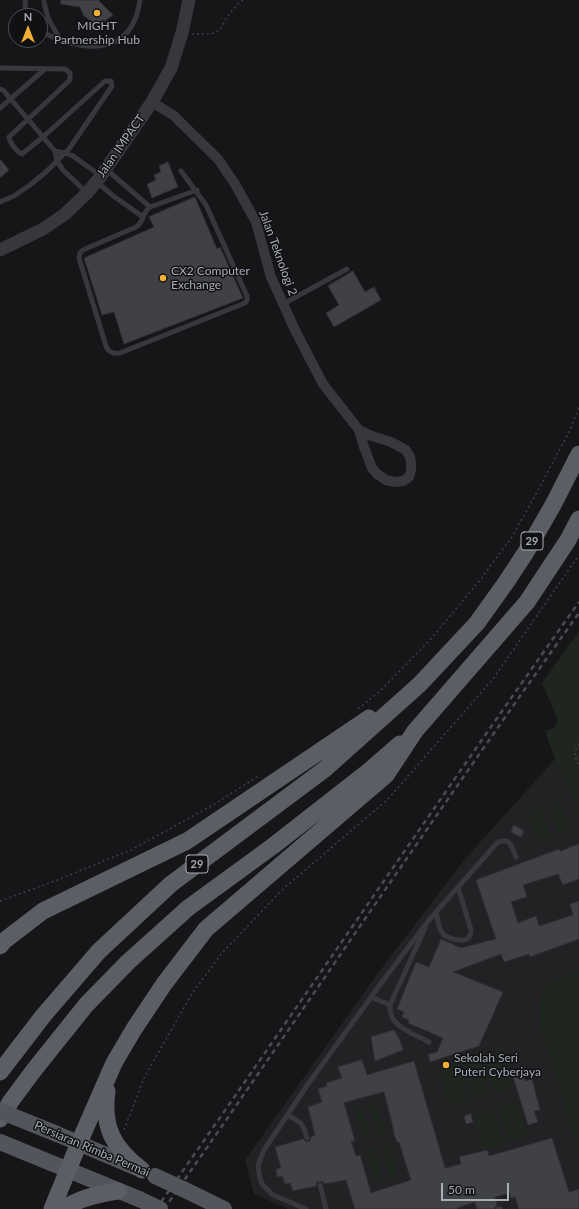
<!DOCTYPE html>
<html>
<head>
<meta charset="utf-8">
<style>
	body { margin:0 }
	#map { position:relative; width:579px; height:1209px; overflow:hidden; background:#161618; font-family:Lato,sans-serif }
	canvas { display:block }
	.north { position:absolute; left:8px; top:8px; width:40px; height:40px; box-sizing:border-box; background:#111113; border:1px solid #4d4f55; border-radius:50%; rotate:0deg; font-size:11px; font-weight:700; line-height:16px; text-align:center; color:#a8adb8 }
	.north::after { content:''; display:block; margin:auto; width:14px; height:18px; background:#f2b134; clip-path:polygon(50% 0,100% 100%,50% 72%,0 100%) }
	.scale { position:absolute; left:441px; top:1183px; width:68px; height:18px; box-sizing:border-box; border:2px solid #a8adb8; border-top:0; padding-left:5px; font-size:12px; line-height:14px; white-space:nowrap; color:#a8adb8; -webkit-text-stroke:3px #111113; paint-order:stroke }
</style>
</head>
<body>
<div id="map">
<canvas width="579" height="1209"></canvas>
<div class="north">N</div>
<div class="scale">50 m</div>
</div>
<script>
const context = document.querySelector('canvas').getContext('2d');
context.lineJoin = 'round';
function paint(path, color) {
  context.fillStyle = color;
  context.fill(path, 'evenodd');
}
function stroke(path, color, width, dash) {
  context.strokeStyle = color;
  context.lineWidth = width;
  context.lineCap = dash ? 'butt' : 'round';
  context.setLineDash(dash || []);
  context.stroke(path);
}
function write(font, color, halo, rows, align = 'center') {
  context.font = font + ' Lato,sans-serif';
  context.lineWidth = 3;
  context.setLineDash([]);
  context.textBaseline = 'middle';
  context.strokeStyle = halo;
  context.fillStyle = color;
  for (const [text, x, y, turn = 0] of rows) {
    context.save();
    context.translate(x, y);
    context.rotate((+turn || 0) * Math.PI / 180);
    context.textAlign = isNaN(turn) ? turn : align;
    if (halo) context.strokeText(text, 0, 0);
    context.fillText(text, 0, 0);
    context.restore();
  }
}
paint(new Path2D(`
	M555,759L579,809V1209H288L254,1194L245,1160L381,969L465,859Z`), '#222225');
paint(new Path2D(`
	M579,631V809L555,759L545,731L554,728L558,720L542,683Z
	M560,801L572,831L559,836L547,806Z
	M541,808L552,838L537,843L527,812Z
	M579,971V1148L574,1137L539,1021C538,1007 540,985 555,979C562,976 571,974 579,971Z
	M503,1049L514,1088L494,1093L483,1054Z
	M480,1058L490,1093L472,1098L462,1062Z
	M459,1062L470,1100L449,1106L438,1068Z
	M518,1102L527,1137L507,1141L498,1107Z
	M377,1104L386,1133L377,1135L368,1106Z
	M361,1107L371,1137L362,1139L354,1109Z
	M493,1109L503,1144L483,1149L474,1114Z
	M390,1144L398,1174L389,1177L380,1147Z
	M375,1148L383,1179L375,1181L366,1151Z`), '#1e261f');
const building = new Path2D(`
	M61,0H98L113,15L100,25L95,24L84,16L80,7L61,4Z
	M0,159L9,170L0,178Z
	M168,162L178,187L152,198L147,184L156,180L154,175L161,172L159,166Z
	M195,197L217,249L220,247L243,298L124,344L114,312L102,315L84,258L154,227L149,217Z
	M353,271L365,292L374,287L381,300L334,327L326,313L339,305L328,286Z
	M514,825L524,831L521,837L511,832Z
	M579,844V879L563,885L558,874L523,885L527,897L511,902L518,923L536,916L539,926L573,915L570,904L579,901V939L530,957L529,954L504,962L501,954L453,972L503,992L479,1046L430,1062L428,1054L437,1052L443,1038L408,1023L409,1020L402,1017L404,1012L397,1009L416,962L429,967L441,939L461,948L496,939L476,880L559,849L560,851Z
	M394,1030L400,1040L403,1050L375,1061L371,1037Z
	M362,1060L367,1075L414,1061L445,1168L461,1164L459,1157L487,1150L489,1156L552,1138L569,1192L579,1189V1209H519L515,1197L511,1198L510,1193L495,1197L497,1205L495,1207L494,1209H477L475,1202L457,1208V1209H355L346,1180L324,1184L323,1182L319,1181L317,1182L316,1186L293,1191L290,1183L285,1184L282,1176L277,1177L276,1169L281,1168L275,1147L303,1139L306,1142L310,1141L311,1137L315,1135L308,1107L322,1102L318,1089L327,1086L326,1083L342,1078L338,1067ZM384,1092L394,1131L393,1132L397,1142H399L411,1180L371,1193L360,1155L356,1156L351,1141H355L344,1103Z
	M521,1070L525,1081L532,1079L540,1110L534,1111L538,1122L528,1125L512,1073Z
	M471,1114L473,1122L466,1124L464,1116Z`);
paint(building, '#404145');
stroke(building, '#303034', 1);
stroke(new Path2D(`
	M192,34H211L220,30L227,17L238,4L243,0
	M358,709L380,691L430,640L480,580L512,537L537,492L570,430L579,407
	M579,744L575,751L576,759L579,765
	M0,901L55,881L131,850L213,805L260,775
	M124,1130L144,1078L191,995L222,953L282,890L388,799L493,679L579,555`), '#3d3f44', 1.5, [2, 3]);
stroke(new Path2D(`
	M25,0L26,16
	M44,2L48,18L61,41
	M40,31C81,52 132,59 140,0
	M0,68L65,69L70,73V80L9,137C10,143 17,152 22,154L43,137L105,81H111L112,86L69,149L47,171L30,185L14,196L0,202
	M0,89L3,90L55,151L57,161L63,170L86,192
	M0,108L45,69
	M55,151L65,153L73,156L101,176
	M107,170L150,207
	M181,171L206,205L247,296V300L245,303L120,353C113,354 108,352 106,346L79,258L80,253L83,250L136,227C144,222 142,213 150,207L197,190
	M97,182L112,195L143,217
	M283,304L347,269
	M436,912C438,919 438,930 444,935C446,937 450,938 453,939C461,941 471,942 471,930L458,887
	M425,928L390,1005C388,1027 413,1033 429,1042
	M371,997L390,1005
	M287,1115C301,1122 303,1123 307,1138
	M320,1185L326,1209
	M306,1209L273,1195L263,1185L260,1179L258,1165L264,1150L306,1087L382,982L429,920L497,843C510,836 512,847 516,857
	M498,1209H500`), '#37383d', 5);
stroke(new Path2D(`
	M152,102L173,115L218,159L235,184L256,222L271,277L295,330L323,384L359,430L364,447L372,468L377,474L386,480L395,482L403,481L409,477L411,470V462L410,457L406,450L391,442L369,435L359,430`), '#37383d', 10);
stroke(new Path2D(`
	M0,250L43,229L65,214L87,193L101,176L152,102L171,68L182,33L189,0`), '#37383d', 13);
stroke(new Path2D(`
	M57,1134L137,1168
	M0,1142L139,1199
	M183,1189L224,1209`), '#53555c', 16);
stroke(new Path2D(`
	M0,946L4,941L43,911L187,841L369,718
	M0,1072L43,1016L99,951L171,884L325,769L420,684L477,623L507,581L526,552L553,505L579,454
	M107,1091C102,1127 113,1148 142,1170
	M0,1119L11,1101L34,1070L86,1005L128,962L188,908L273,846L369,771L400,744
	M52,1209L79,1143L114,1063L134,1029L164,984L206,929L386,775L415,731L527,602L568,540L579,519
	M63,1209C80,1198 98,1194 118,1191`), '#5b5e65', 17);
stroke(new Path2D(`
	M156,1209C298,1007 436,803 579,602
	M164,1209C303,1011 438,810 579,613`), '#4a4c52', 2.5, [5, 4]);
stroke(new Path2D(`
	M0,1111L57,1134
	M155,1176L183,1189
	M139,1199L160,1209`), '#53555c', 16);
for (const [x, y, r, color] of [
	[97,13,4,"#f2b134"],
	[163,278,4,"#f2b134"],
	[446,1065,4,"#f2b134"]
]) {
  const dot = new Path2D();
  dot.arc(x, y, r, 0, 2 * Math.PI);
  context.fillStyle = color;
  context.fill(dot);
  stroke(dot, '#111113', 1.5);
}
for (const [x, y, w] of [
	[532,541,22],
	[197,864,22]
]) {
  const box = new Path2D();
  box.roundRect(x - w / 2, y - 9, w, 18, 3);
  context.fillStyle = '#111113';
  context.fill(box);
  stroke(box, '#a8adb8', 1);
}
write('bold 11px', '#a8adb8', null, [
	["29",532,541],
	["29",197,864]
]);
write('12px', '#a8adb8', '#111113', [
	["MIGHT",97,26,"center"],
	["Partnership Hub",97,40,"center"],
	["CX2 Computer",171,271],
	["Exchange",171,285],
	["Sekolah Seri",454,1058],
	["Puteri Cyberjaya",454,1072]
], 'left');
write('12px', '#a8adb8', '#111113', [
	["Jalan IMPACT",121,146,-55],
	["Jalan Teknologi 2",278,253,70],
	["Persiaran Rimba Permai",92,1149,23]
]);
</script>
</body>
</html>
